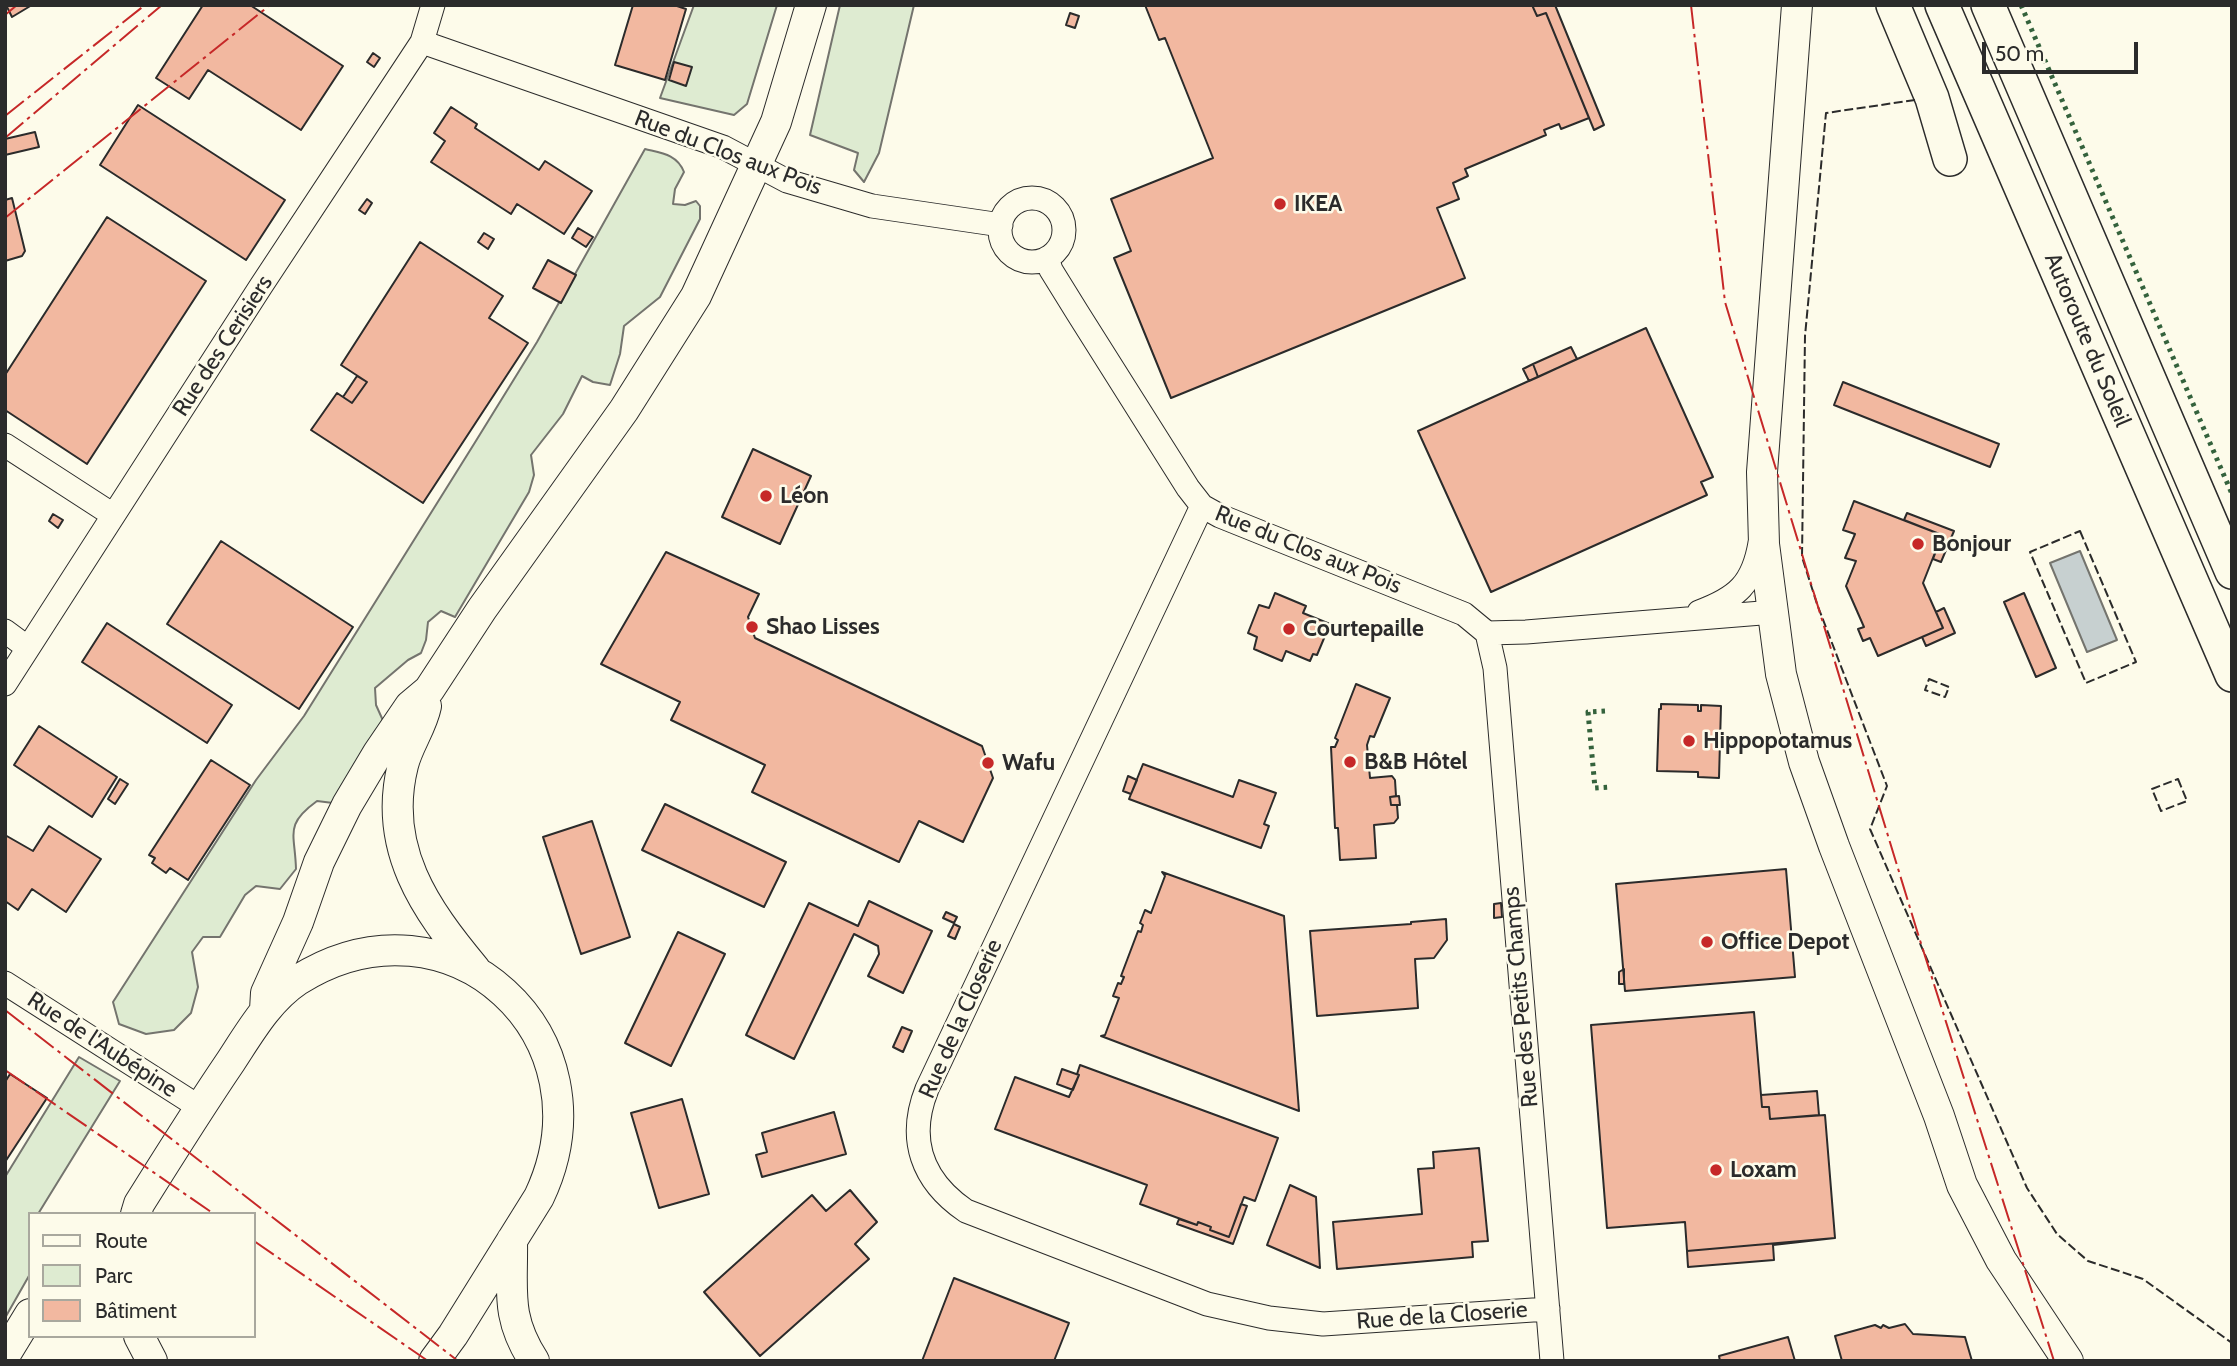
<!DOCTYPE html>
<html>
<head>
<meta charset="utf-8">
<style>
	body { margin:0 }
	#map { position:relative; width:2237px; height:1366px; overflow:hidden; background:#fdfbea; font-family:Cabin,sans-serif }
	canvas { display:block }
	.frame { position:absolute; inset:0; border:7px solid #2b2b2b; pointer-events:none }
	.legend { position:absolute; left:28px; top:1212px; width:228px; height:126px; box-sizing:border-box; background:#fdfbea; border:2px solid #a9a89e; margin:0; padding:9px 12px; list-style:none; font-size:21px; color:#2b2b2b }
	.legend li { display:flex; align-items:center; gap:14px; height:35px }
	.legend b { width:35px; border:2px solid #a9a89e }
	.scale { position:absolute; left:1982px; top:42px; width:156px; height:32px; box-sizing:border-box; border:4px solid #2b2b2b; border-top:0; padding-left:9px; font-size:21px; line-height:24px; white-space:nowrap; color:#2b2b2b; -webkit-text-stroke:5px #fdfbea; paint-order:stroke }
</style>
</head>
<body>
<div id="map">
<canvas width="2237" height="1366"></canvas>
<div class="frame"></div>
<ul class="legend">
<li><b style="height:9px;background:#fdfbea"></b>Route</li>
<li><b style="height:19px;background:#deebd1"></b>Parc</li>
<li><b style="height:19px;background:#f2b8a0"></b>Bâtiment</li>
</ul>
<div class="scale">50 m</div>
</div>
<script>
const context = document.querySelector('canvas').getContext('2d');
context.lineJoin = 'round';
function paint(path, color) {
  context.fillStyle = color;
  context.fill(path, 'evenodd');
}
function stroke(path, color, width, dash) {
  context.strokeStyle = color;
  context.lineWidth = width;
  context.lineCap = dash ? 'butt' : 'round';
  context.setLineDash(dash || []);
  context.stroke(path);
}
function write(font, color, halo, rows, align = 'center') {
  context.font = font + ' Cabin,sans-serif';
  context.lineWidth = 5;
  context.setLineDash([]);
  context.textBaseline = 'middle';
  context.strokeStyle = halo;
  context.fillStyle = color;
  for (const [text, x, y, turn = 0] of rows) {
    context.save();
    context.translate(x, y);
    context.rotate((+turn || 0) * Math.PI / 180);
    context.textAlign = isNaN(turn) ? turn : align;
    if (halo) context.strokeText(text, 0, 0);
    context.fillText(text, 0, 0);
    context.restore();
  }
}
const green = new Path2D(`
	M694,5H777L747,104L734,115L660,98Z
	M840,5H914L879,153L864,182L854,170L858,153L810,135Z
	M645,149C661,153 677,154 684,172L675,189L673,204L685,205L696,201L700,206V219L660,297L624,326L620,354L610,385L593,382L582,376L563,414L531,455L534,475L529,492L455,617L441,611L428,622L426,640L421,653L408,660L375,688L376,705L385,725L333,803L317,801C284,825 295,833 296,869L280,889L256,886L245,895L220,937H203L192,952L198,987L191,1013L174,1030L146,1034L119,1024L113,1002L256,780L304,716L474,444L537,342Z
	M79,1057L120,1081L38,1214H30V1274L5,1318V1177Z`);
paint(green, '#deebd1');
stroke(green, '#74746e', 2);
const water = new Path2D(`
	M2080,551L2117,640L2087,652L2050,563Z`);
paint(water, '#c7d0d0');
stroke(water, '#74746e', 2);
const building = new Path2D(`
	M6,5H32L12,17Z
	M203,5H250L343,66L301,130L208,70L189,99L156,78Z
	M633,5H674L686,9L665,80L615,65Z
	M1145,5H1532L1537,16L1546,13L1589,118L1561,129L1559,124L1544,130L1546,135L1465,169L1468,176L1453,183L1459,199L1437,208L1465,278L1171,398L1114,258L1131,251L1111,199L1213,158L1165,38L1159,40Z
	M1532,5H1555L1604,125L1594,130L1546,13L1537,16Z
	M1070,13L1079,16L1075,28L1066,25Z
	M373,53L380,58L374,67L367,62Z
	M674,62L692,67L686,86L669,80Z
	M138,105L285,200L246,260L100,165Z
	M451,107L477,124L475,128L539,170L545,161L592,191L564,234L517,204L511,214L431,162L445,141L434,133Z
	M35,132L39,147L5,155V139Z
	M12,198L25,251L22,256L5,261V200Z
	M367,199L372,203L365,214L359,210Z
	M107,217L206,281L87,464L5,410V375Z
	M578,228L593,237L586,247L572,238Z
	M484,233L494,239L488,249L478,242Z
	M420,242L503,296L489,318L528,343L423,503L311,430L337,393L352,403L367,382L341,365Z
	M548,260L576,275L561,303L533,288Z
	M1646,328L1713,477L1701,482L1707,495L1491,592L1418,431Z
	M1571,347L1577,359L1538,377L1533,364Z
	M1533,364L1538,377L1529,381L1523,369Z
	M357,376L367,382L352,403L343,397Z
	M1843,382L1999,444L1990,467L1834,405Z
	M753,449L811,476L780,544L722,517Z
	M1854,501L1942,535L1923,583L1943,628L1878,656L1870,638L1863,641L1858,629L1864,627L1846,586L1856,561L1845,558L1855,534L1843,530Z
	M1907,513L1954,531L1941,562L1933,559L1942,535L1904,520Z
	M53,514L63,520L58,528L49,521Z
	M221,541L353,627L299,709L167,624Z
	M666,552L759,594L748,617L755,638L982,746L993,778L963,842L919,821L899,862L752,792L765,765L671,720L680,702L601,664Z
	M1275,593L1306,606L1303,613L1330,624L1317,655L1313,654L1310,661L1286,651L1282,661L1254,649L1257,637L1248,633L1259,605L1269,608Z
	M2024,593L2056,668L2036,677L2004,602Z
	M1944,608L1955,633L1926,646L1922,637L1943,628L1936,612Z
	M107,623L232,705L207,743L82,662Z
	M1356,684L1390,698L1374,737L1370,736L1367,745L1370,778L1392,776L1395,780L1396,796L1390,797L1391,805H1397L1398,818L1394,823L1374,825L1376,858L1340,860L1338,828H1335L1331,747H1335L1338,740L1335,738Z
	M1661,704L1698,705V711H1701V705L1721,706L1719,778L1698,777V772L1657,771L1659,709H1661Z
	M39,726L117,777L92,817L14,765Z
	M211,760L250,785L188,880L170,868L166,873L152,863L155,858L149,855Z
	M1143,764L1233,797L1239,780L1276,793L1264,824L1269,826L1261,848L1129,799Z
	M1128,776L1137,780L1131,794L1123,791Z
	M120,779L128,784L115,804L108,799Z
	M1399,796L1400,805H1391L1390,797Z
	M665,804L786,862L764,907L642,850Z
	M592,821L630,937L581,954L543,837Z
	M49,826L101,859L66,912L32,889L18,910L5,901V835L33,851Z
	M1786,869L1795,977L1625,991L1616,884Z
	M1162,872L1284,916L1299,1111L1101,1036L1105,1035L1119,998L1113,996L1118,983L1121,984L1124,977L1121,976L1138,931L1141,932L1143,925L1140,923L1145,910L1151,913L1165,876Z
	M869,901L932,931L903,993L868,976L879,954L878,946L854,934L794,1059L746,1035L809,903L858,926Z
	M1501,903L1502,917L1494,918V904Z
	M946,912L957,917L954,923L943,918Z
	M1446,919L1447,940L1434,958L1415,959L1418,1008L1317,1016L1310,931L1411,924V922Z
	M954,924L960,927L955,939L948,936Z
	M678,932L725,954L671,1066L625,1043Z
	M1624,969V984H1619V972Z
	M1754,1012L1762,1107H1769L1770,1119L1825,1115L1835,1238L1687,1251L1685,1222L1607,1228L1591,1025Z
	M902,1027L912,1031L903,1052L893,1047Z
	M1080,1065L1278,1138L1255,1201L1244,1197L1229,1237L1210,1230L1211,1227L1198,1222L1197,1225L1140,1204L1147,1185L995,1129L1015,1077L1069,1097L1079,1075L1077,1074Z
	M1062,1069L1079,1075L1073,1090L1057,1084Z
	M10,1074L47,1098L5,1162V1082Z
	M1817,1091L1819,1115L1770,1119L1769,1107H1762L1761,1095Z
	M682,1099L709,1194L659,1208L631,1113Z
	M834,1112L846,1154L762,1177L756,1155L767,1152L762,1133Z
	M1479,1148L1488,1241L1472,1242L1473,1257L1337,1269L1333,1222L1422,1214L1418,1169L1434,1168L1433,1152Z
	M1290,1185L1316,1197L1320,1268L1267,1245Z
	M850,1190L877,1222L855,1244L869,1259L760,1356L704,1292L812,1195L826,1211Z
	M1241,1204L1247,1206L1233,1244L1177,1224L1179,1219L1197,1225L1198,1222L1211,1227L1210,1230L1229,1237Z
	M1835,1238L1773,1245L1774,1260L1688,1267L1687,1251Z
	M954,1278L1069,1323L1054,1361H922Z
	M1905,1324L1913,1334L1965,1337L1972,1361H1842L1835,1336L1875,1325L1881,1328L1883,1325L1889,1328Z
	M1788,1337L1795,1361H1720L1719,1356Z`);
paint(building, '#f2b8a0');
stroke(building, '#2b2b2b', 2);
const minor = new Path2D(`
	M422,42L723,147L787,181L872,206L1001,225
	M1000 230a32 32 0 1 1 64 0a32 32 0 1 1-64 0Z
	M1047,258L1051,270L1077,312L1188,488L1202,506L1220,516L1464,614L1487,633L1495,668L1552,1361
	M5,445L113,515
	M1202,506L927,1089C907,1139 922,1181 966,1211L1207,1304L1269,1318L1323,1324L1548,1309
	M1699,612C1737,598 1753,584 1760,543
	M5,631L28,648
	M1487,633L1526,632L1774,612
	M5,684L261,286L422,42L433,5
	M5,983L199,1107`);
const major = new Path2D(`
	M1797,5L1762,472L1764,544L1781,674L1804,762L1834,846L1939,1116L1962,1185L2001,1260L2068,1361
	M426,706C422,726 408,745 403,765C382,848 425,909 475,969
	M265,1010L266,993L298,922L319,862L347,805L378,753L410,706L429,690L482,609L624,410L696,296L776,122L811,5
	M136,1214L139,1204C169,1156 199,1108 231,1061C250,1032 268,1000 298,980C450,884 615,1037 539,1197L453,1335L434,1361
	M512,1240C513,1290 505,1316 534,1361
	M139,1336L152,1361
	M5,1355L30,1314`);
const highway = new Path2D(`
	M1893,5L1932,98L1950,159
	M1942,5L2232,675
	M1988,5L2232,572`);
stroke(minor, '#2b2b2b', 25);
stroke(major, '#2b2b2b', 32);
stroke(highway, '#2b2b2b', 36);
stroke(minor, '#fdfbea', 23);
stroke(major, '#fdfbea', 30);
stroke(highway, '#fdfbea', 33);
stroke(new Path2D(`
	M2021,5L2232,494
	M1605,711L1588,712L1595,788L1610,787`), '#34623c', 5, [3.5, 5]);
stroke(new Path2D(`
	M1915,100L1826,113L1805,336L1802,557L1817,604L1887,786L1870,829L2027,1188L2057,1234L2088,1261L2143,1279L2232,1343
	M2080,531L2136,662L2086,683L2030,552Z
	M1929,679L1949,687L1945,697L1925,690Z
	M2178,779L2187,801L2161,811L2152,789Z`), '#2b2b2b', 2, [9, 3.5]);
stroke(new Path2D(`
	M1691,5L1725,302L1918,934L2054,1361
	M5,15L17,5
	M5,116L145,5
	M5,138L162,5
	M5,218L270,5
	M5,1010L458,1361
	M5,1070L214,1214
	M254,1241L428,1361`), '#c62828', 2, [24, 5, 3.5, 5]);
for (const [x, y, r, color] of [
	[1280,204,7,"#c62828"],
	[766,496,7,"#c62828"],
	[1918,544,7,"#c62828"],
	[752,627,7,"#c62828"],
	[1289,629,7,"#c62828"],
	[1689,741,7,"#c62828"],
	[1350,762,7,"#c62828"],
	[988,763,7,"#c62828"],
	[1707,942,7,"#c62828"],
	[1716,1170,7,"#c62828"]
]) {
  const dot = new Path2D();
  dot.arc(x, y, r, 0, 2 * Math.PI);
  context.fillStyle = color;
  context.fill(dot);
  stroke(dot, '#fdfbea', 2.5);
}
write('23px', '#2b2b2b', '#fdfbea', [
	["Rue du Clos aux Pois",728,153,21],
	["Autoroute du Soleil",2087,340,67],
	["Rue des Cerisiers",223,346,-57],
	["Rue du Clos aux Pois",1308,550,22],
	["Rue des Petits Champs",1521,997,-95],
	["Rue de la Closerie",961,1019,-66],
	["Rue de l'Aubépine",102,1045,33],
	["Rue de la Closerie",1442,1316,-4]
]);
write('bold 23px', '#2b2b2b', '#fdfbea', [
	["IKEA",1294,204],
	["Léon",780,496],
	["Bonjour",1932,544],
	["Shao Lisses",766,627],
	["Courtepaille",1303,629],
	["Hippopotamus",1703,741],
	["B&B Hôtel",1364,762],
	["Wafu",1002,763],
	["Office Depot",1721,942],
	["Loxam",1730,1170]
], 'left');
</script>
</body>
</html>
